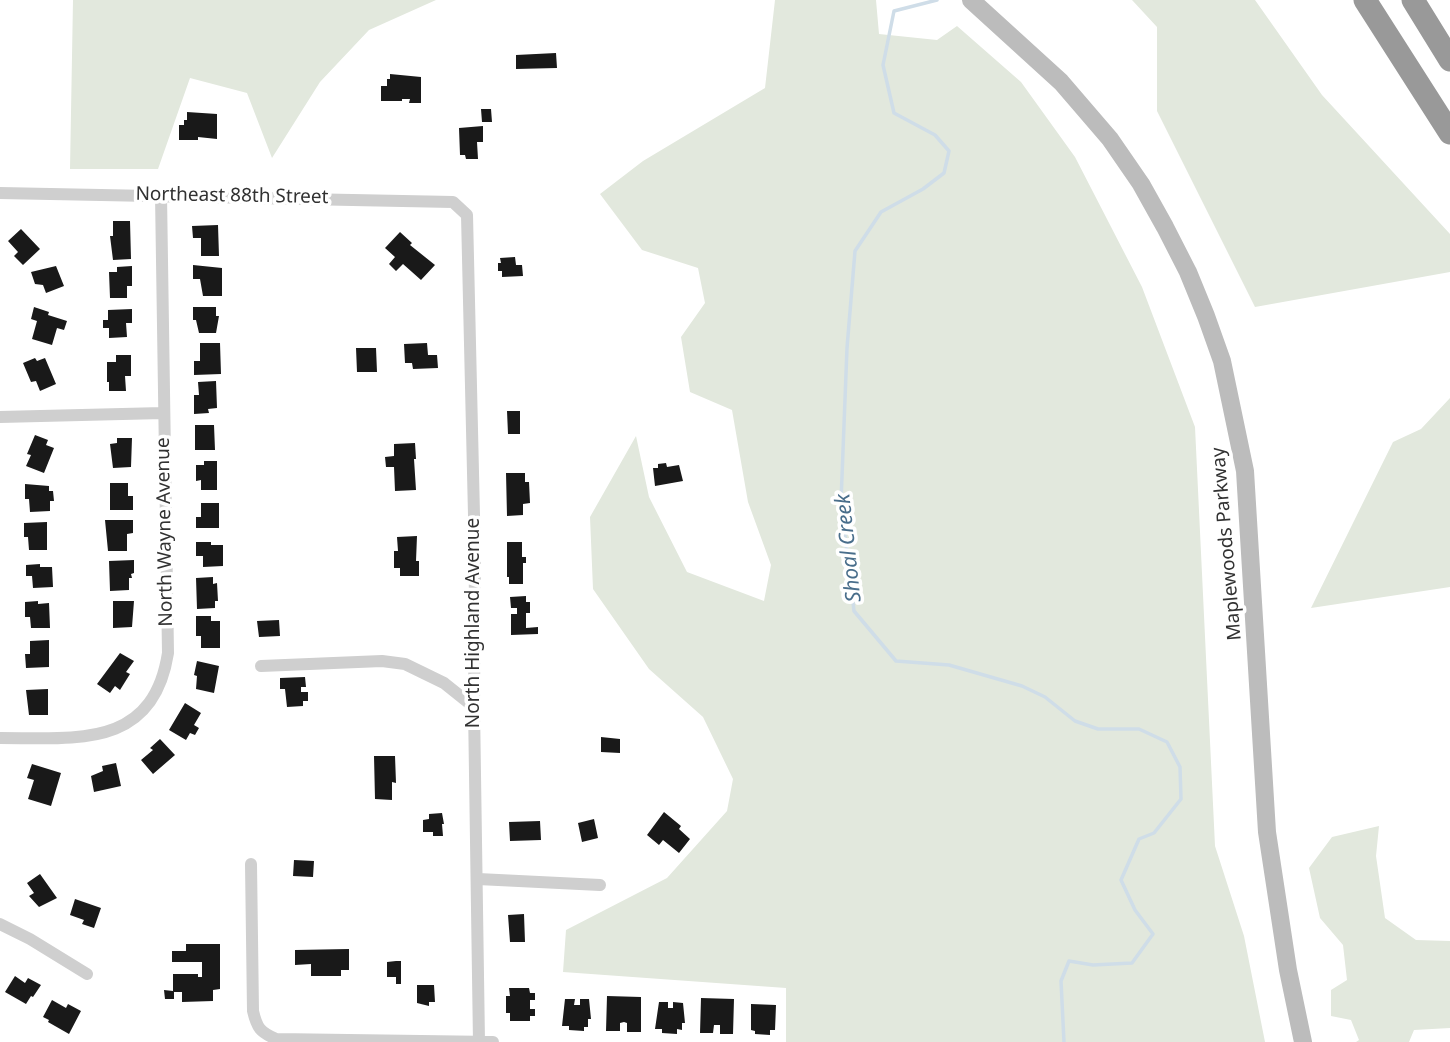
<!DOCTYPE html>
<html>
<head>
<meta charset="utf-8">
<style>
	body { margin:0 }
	canvas { display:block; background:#fff }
</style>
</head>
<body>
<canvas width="1450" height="1042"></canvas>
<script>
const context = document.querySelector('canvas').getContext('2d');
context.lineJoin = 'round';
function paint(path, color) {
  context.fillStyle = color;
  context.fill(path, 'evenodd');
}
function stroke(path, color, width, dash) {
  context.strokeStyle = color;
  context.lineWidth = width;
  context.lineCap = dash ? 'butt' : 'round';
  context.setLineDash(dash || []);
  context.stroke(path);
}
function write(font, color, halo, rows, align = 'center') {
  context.font = font + ' "Noto Sans",sans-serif';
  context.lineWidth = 7;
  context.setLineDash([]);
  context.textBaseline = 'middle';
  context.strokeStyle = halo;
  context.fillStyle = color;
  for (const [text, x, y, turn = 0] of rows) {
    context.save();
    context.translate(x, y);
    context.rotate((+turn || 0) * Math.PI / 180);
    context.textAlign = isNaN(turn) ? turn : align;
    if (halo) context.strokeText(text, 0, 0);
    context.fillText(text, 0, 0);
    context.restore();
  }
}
paint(new Path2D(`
	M73,0H436L369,30L320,82L272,158L247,93L190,78L158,169H70Z
	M775,0H876L879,34L937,40L957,26L1021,82L1075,157L1142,287L1195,427L1215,846L1244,936L1265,1042H786V988L563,972L566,930L667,878L727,811L733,779L703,717L649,669L593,589L590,517L636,436L649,497L687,572L764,601L771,565L748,502L732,410L690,392L681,337L705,303L698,268L642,250L600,194L643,161L765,88Z
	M1132,0H1255L1322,95L1450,234V272L1255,307L1157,111V27Z
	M1450,398V587L1311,608L1393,442L1421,429Z
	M1379,826L1376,856L1385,918L1416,940L1450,941V1028L1414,1030L1409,1042H1356L1359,1040L1351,1020L1331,1016V990L1347,980L1343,945L1320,918L1309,868L1332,837Z`), '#e2e8dd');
stroke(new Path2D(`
	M937,0L894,11L883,65L894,113L935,135L949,151L944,173L923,189L881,212L855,251L847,348L841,502L854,611L896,661L949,665L1022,686L1045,697L1075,721L1098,729H1139L1167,742L1180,767L1181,799L1154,833L1139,839L1121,880L1135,910L1153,934L1132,963L1093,965L1069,961L1061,981L1064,1042`), '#cfdde8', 3.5);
paint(new Path2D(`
	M556,53L557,68L516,69V55Z
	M390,74L421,77V103H409L410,99H402V101H381V86H387V79H390Z
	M481,109H491L492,122H482Z
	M187,112L217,114V139L198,137V140H179V125H184V120H187Z
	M483,126V142H477L478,159H466L465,155H460L459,128Z
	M113,221H130L131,259L113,260L110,236H113Z
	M218,225L219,256H201V238H193L192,226Z
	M21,229L40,249L23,265L14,256L18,252L8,241Z
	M400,232L412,243L410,245L435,265L421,280L403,264L396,271L389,264L395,257L385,248Z
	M515,257L516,265H522L523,276L502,277V271H498V263H501L500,258Z
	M193,265L222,268V296H203L200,279H193Z
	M56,266L64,286L46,293L43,285L35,284L31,272Z
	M132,266V286H127V298H110L109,272H117V267Z
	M34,307L49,312L48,315L67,321L64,330L57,328L52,345L32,339L37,321L31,319Z
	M193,307H216V316H219L216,333H199L196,320H193Z
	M132,309V323H126L127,337L109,338V328H103V320H108V310Z
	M200,343H220L221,374L194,375V361H200Z
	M427,343L428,355H437L438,368L413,369L412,363H405L404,344Z
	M356,348H376L377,372H357Z
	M116,355H131V376H125L126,391H109V382H107V362H116Z
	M35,358L37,361L45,358L56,384L40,391L36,381L31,382L23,363Z
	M216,381L217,408L208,409L209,413L194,414V395H199L198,382Z
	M507,411H520V434H508Z
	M195,425H214L215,450H195Z
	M35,435L48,440L46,445L54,448L44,473L26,466L31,455L27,454Z
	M117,438H132L131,467L113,468L110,444L117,443Z
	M415,443L416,459H414L416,490L395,491L394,467H386L385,457L394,456V444Z
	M204,461H217V490H201V480L196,481V465H204Z
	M666,463L667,467L679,465L683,481L655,486L653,468H658V464Z
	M506,473H525V482H529L530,503L523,504V515L507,516Z
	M110,483H128V496H133V510H110Z
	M25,484L49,486V491H53L54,501H50V511L30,512L29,499H25Z
	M201,503H219V528H196V517H201Z
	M105,520H133V533L127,534V551H108Z
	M47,522V550H29L28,537H24V523Z
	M417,536L416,561H419V576H400V568H394V551H398L397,537Z
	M196,542H211V545H223V566L203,567V556H196Z
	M507,542H522V557H526V563H523V584H509V577H507Z
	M134,560V573L131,574L132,578H129V590L110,591L109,561Z
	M40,564V567H52L53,587L33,588L32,576H26V565Z
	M213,577V584L217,583L218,601H215V608L197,609L196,578Z
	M526,596V602H530V613H526V628L538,627V634L511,635V614H517V608H511L510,597Z
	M38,601V604L49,603L50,628H31L30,617H25V602Z
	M113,601H134L132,627L113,628Z
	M196,616H211V621H220V648H201V636H196Z
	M279,620L280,636L259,637L257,621Z
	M49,640V667L26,668L25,654H30V641Z
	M120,653L134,661L126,672L130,674L120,690L115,686L110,693L97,684Z
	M197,661L219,666L214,693L196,689L197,676L194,675Z
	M305,677L306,687H301V692H308V701H303V706L287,707L285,689H280V678Z
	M48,689V715H29L26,690Z
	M185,703L201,713L194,725L199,728L195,735L190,733L186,740L169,730Z
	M601,737L620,739V753L601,752Z
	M160,739L175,755L153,774L141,760L153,750L150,748Z
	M374,756H395L396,783L392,782V800L375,799Z
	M116,763L121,786L94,792L91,776L103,771L102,766Z
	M32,764L61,773L51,806L28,799L34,780L27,778Z
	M664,812L681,826L679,829L690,839L679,853L663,840L659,845L647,835Z
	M442,813L444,824H442L443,836H433V832H423V820L429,819V814Z
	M594,819L598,838L582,842L578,823Z
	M540,821L541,840L510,841L509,822Z
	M294,860L314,861L313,877L293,876Z
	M40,874L57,898L39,907L29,896L34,893L27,883Z
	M75,899L101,908L94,928L82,924L84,920L70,915Z
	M524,914L525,942H510L508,915Z
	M186,944H220V989L213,990V1001L182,1002V992H174V999H165L164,990L173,991V974H198V977H202V962H172V951H186Z
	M349,949V970H341V976H311V964L295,965V950Z
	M396,961H401V984H396V977H387V962Z
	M15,976L25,983L28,978L41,985L33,997L31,996L26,1004L5,992Z
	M417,985H434L435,1002H429V1006L417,1003Z
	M509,988H529L530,993H535V1000H530V1009H535V1016H530V1021H510V1013H506V996H510Z
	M607,996L641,997V1032H627V1023L624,1022L620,1023V1031H606Z
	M701,998L734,999L733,1034H720V1025H714L713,1033H700Z
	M565,999H575L574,1005H580V999H589L591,1019H588V1027H584V1031L569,1030V1026H562Z
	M52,1000L66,1008L68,1004L81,1011L69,1034L48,1022L49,1020L43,1017Z
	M659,1002H668V1008H673V1002L683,1003L685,1023H682V1030L677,1029V1034L662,1033V1029H655Z
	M751,1004L776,1005L775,1030H770V1035L755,1034V1031L751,1030Z`), '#191919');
stroke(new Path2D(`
	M0,193L453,202L467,215L475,558L474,707L479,1042
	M0,417L163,413
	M261,666L382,661L405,664L444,683L474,707
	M0,738C76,738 153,749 168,653L161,195
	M251,864L253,1011C257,1028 260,1032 276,1039L493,1042
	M478,879L600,885
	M0,924L30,939L87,974`), '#cfcfcf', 12);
stroke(new Path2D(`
	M971,0L1061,82L1110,139L1141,184L1165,227L1188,272L1206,316L1222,361L1245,471L1267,832L1288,970L1303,1042`), '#bcbcbc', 18);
stroke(new Path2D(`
	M1365,0L1450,133
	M1413,0L1450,60`), '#999', 23);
write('19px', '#323232', '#fff', [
	["Northeast 88th Street",232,196,1],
	["North Wayne Avenue",165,532,-91],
	["Maplewoods Parkway",1227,544,-95],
	["North Highland Avenue",474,623,-90]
]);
write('italic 21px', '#496e8b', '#fff', [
	["Shoal Creek",849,548,-96]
]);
</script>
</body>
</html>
